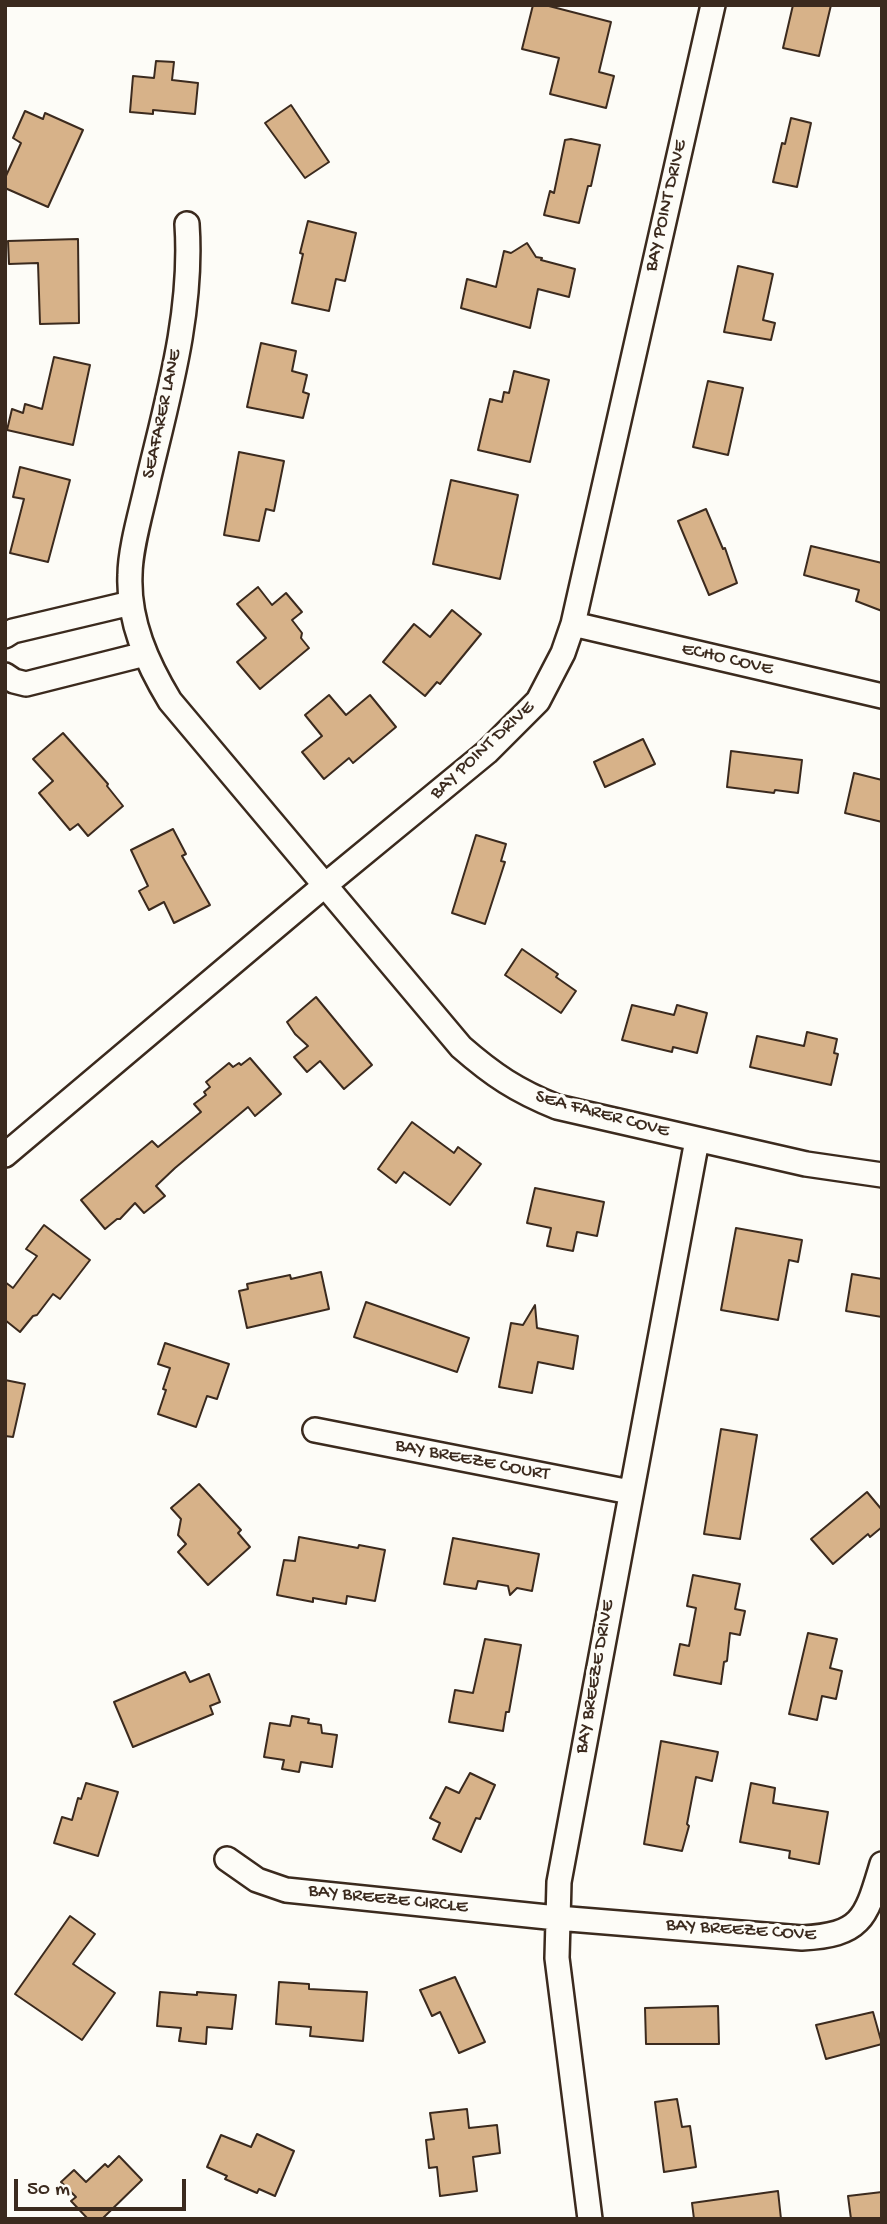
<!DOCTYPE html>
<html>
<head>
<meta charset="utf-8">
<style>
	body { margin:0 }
	#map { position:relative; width:887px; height:2224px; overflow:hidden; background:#fdfcf7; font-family:"Gochi Hand",sans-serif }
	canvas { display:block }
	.frame { position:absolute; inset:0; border:7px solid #3b2a1e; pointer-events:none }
	.scale { position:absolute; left:14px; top:2179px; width:172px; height:32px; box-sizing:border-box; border:4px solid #3b2a1e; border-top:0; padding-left:9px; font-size:21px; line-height:24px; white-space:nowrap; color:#3b2a1e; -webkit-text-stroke:5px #fdfcf7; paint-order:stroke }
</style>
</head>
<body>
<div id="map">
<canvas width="887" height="2224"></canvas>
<div class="frame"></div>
<div class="scale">50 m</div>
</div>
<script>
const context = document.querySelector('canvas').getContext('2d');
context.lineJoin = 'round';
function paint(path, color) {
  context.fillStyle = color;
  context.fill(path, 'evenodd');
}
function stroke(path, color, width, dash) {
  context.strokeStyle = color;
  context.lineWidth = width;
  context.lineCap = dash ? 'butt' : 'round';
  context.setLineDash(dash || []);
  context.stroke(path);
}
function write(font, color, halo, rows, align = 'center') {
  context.font = font + ' "Gochi Hand",sans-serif';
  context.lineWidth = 7;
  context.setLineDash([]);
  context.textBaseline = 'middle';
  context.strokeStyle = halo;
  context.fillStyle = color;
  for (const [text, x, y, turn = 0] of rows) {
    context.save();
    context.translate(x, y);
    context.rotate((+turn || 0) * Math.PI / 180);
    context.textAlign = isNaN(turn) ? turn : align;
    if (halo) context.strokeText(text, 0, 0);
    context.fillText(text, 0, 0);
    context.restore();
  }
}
const building = new Path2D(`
	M533,5H545L611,22L599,72L614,76L606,108L550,94L559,58L522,49Z
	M793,5H831L819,56L783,48Z
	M156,61L174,62L172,80L198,83L195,114L153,110V114L130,112L133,76L154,78Z
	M291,105L329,162L305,178L265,123Z
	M25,111L43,119L45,113L83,130L48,207L5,188V178L21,143L13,138Z
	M791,118L811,123L797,187L773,182L782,143L785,144Z
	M571,139L600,145L591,186H588L579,223L544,215L550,191L554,193L565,140Z
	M308,221L356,233L345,281L336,279L329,311L292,303L303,254L300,253Z
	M78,239L79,323L40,324L38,263L9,264L8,241Z
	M527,243L536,257L542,258L541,260L575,269L569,297L538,289L530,328L461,308L467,279L496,287L504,251L511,253Z
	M738,266L773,274L763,320L775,323L771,340L724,332Z
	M261,343L296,351L292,371L307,375L303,392L309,394L303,418L247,407Z
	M54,357L90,365L73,445L7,430L12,409L23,413L25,404L42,409Z
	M514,371L549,380L530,462L478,450L490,399L502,402L504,392L509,393Z
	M708,381L743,388L728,455L693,447Z
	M239,452L284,461L274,511L266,509L259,541L224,535Z
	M20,467L70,480L48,562L10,553L24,499L13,497Z
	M451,480L518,495L500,579L433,564Z
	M706,509L723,549L725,548L737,583L709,595L678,521Z
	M811,546L882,563V611L856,601L859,590L804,575Z
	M258,587L272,605L286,593L302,612L292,620L302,633L301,638L309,648L260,689L237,662L266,638L237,604Z
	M452,610L481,634L440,684L437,682L425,696L383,662L414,624L430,637Z
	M329,695L346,715L370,695L396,727L353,763L349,758L324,779L302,752L322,736L305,715Z
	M63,733L108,784L107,786L123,806L88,836L78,824L70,830L39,793L53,781L33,759Z
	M643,739L655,764L605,787L594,762Z
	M731,751L802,760L798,793L775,790L774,793L727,787Z
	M854,773L882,780V822L845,813Z
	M173,829L186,854L182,856L210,905L174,923L164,902L149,910L139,891L148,886L131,850Z
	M476,835L506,844L501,861L505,862L485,924L452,913Z
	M522,949L558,974L556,977L576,991L561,1013L505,975Z
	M316,997L372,1065L344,1089L320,1061L307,1072L294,1057L308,1046L295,1034L287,1022Z
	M632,1005L674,1015L677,1005L707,1013L697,1053L673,1047L672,1052L622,1040Z
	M807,1032L837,1039L834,1053L838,1054L831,1085L750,1067L757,1036L804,1046Z
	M250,1058L281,1094L255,1116L248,1107L175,1168L156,1186L165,1196L144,1213L135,1203L120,1219H117L105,1229L81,1200L152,1141L158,1147L201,1112L194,1104L206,1095L204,1092L210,1087L206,1082L229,1063L233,1067L239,1063L241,1065Z
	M412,1122L454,1153L458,1147L481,1164L450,1205L404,1172L396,1183L378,1169Z
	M535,1188L604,1202L597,1236L577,1232L573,1251L547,1246L551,1228L527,1223Z
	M44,1225L90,1260L60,1299L53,1294L37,1315L33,1316L20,1332L5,1320V1282L13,1288L37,1256L26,1249Z
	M736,1228L802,1240L798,1262L789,1260L778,1320L721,1310Z
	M321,1272L329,1309L247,1328L239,1291L248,1289L247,1284L290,1275L291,1279Z
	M852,1274L882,1279V1317L846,1311Z
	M366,1302L469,1338L457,1372L354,1337Z
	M535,1305L537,1328L578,1336L573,1369L538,1362L532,1393L499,1387L511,1323L523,1325Z
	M165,1343L229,1364L217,1399L207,1396L196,1427L158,1414L166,1390L163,1389L170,1368L158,1364Z
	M5,1380L25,1384L13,1437L5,1436Z
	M721,1429L757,1435L740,1539L704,1534Z
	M199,1484L241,1530L238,1533L250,1547L208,1585L178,1552L186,1544L178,1535L181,1519L171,1508Z
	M867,1492L882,1510V1527L870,1537L868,1534L833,1564L811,1539Z
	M299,1537L358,1548L359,1545L385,1550L375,1601L347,1596L346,1604L313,1598V1602L277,1595L284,1560L295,1561Z
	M453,1538L539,1554L532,1591L517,1588L510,1595L508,1586L478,1581L476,1589L444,1584Z
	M693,1575L740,1584L735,1609L745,1611L740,1635L730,1633L727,1661L724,1662L721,1684L674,1675L680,1644L689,1646L696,1608L687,1606Z
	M808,1633L837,1639L830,1668L842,1671L836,1699L822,1696L817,1720L789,1714Z
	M485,1639L521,1645L509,1712H506L503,1731L449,1722L455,1690L473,1693Z
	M185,1672L190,1682L209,1674L220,1702L210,1706L213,1714L133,1747L114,1702Z
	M292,1716L309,1719L308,1723L321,1725L322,1733L337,1735L332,1767L301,1762L299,1772L282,1769L284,1760L264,1757L270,1723L290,1726Z
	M661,1741L718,1752L712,1781L696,1777L687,1824L689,1826L682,1851L644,1844Z
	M470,1773L495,1785L480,1819L476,1818L461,1852L433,1839L440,1823L430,1818L446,1787L459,1793Z
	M86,1783L118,1792L98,1856L54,1843L62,1817L72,1820L78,1798L81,1799Z
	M751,1783L775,1788L773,1803L828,1812L819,1864L789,1858L790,1851L740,1842Z
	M70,1916L95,1934L73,1964L115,1993L82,2040L15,1994Z
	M455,1977L485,2042L459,2053L440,2012L432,2016L420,1990Z
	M279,1982L309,1984V1989L367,1992L363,2041L310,2036L311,2027L276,2024Z
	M160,1992L197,1995V1992L236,1995L232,2029L207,2027L206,2044L179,2041L181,2028L157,2026Z
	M718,2006L719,2044H646L645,2008Z
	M873,2012L882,2044L826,2059L816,2025Z
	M677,2099L682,2127L690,2126L696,2167L664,2172L655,2102Z
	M467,2109L469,2128L497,2125L500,2153L473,2157L477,2191L440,2196L437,2167L429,2168L426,2140L434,2139L430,2113Z
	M257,2134L294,2151L275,2196L259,2189L257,2193L225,2179L227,2176L207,2167L221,2135L251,2147Z
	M119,2156L142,2180L102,2219H88L71,2201L76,2197L61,2182L74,2170L86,2182L105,2164L108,2167Z
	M778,2191L781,2219H694L692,2203Z
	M882,2192V2219H851L848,2196Z`);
paint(building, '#d7b289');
stroke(building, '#3b2a1e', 2);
const street = new Path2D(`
	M187,224C193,312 168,397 148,481C142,509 130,548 130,575C128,621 147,663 170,701L461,1047C493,1075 517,1091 557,1107L806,1164L882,1175
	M573,624L882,696
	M5,636L13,631L131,603
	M5,675L14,681L26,684L145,654
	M5,1155L324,886L487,752L538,701L563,653L573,624L713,5
	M315,1430L630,1492
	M227,1859L257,1880L286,1890L557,1918L802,1938C863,1935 866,1917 882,1864
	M590,2219L557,1958L559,1882L697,1140`);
stroke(street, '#3b2a1e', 28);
stroke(street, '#fdfcf7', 23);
write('19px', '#3b2a1e', '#fdfcf7', [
	["BAY POINT DRIVE",667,206,-77],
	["SEAFARER LANE",163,414,-78],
	["ECHO COVE",727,660,13],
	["BAY POINT DRIVE",483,751,-43],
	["SEA FARER COVE",602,1115,15],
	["BAY BREEZE COURT",472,1461,11],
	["BAY BREEZE DRIVE",596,1677,-80],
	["BAY BREEZE CIRCLE",388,1900,6],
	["BAY BREEZE COVE",741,1931,4]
]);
</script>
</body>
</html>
